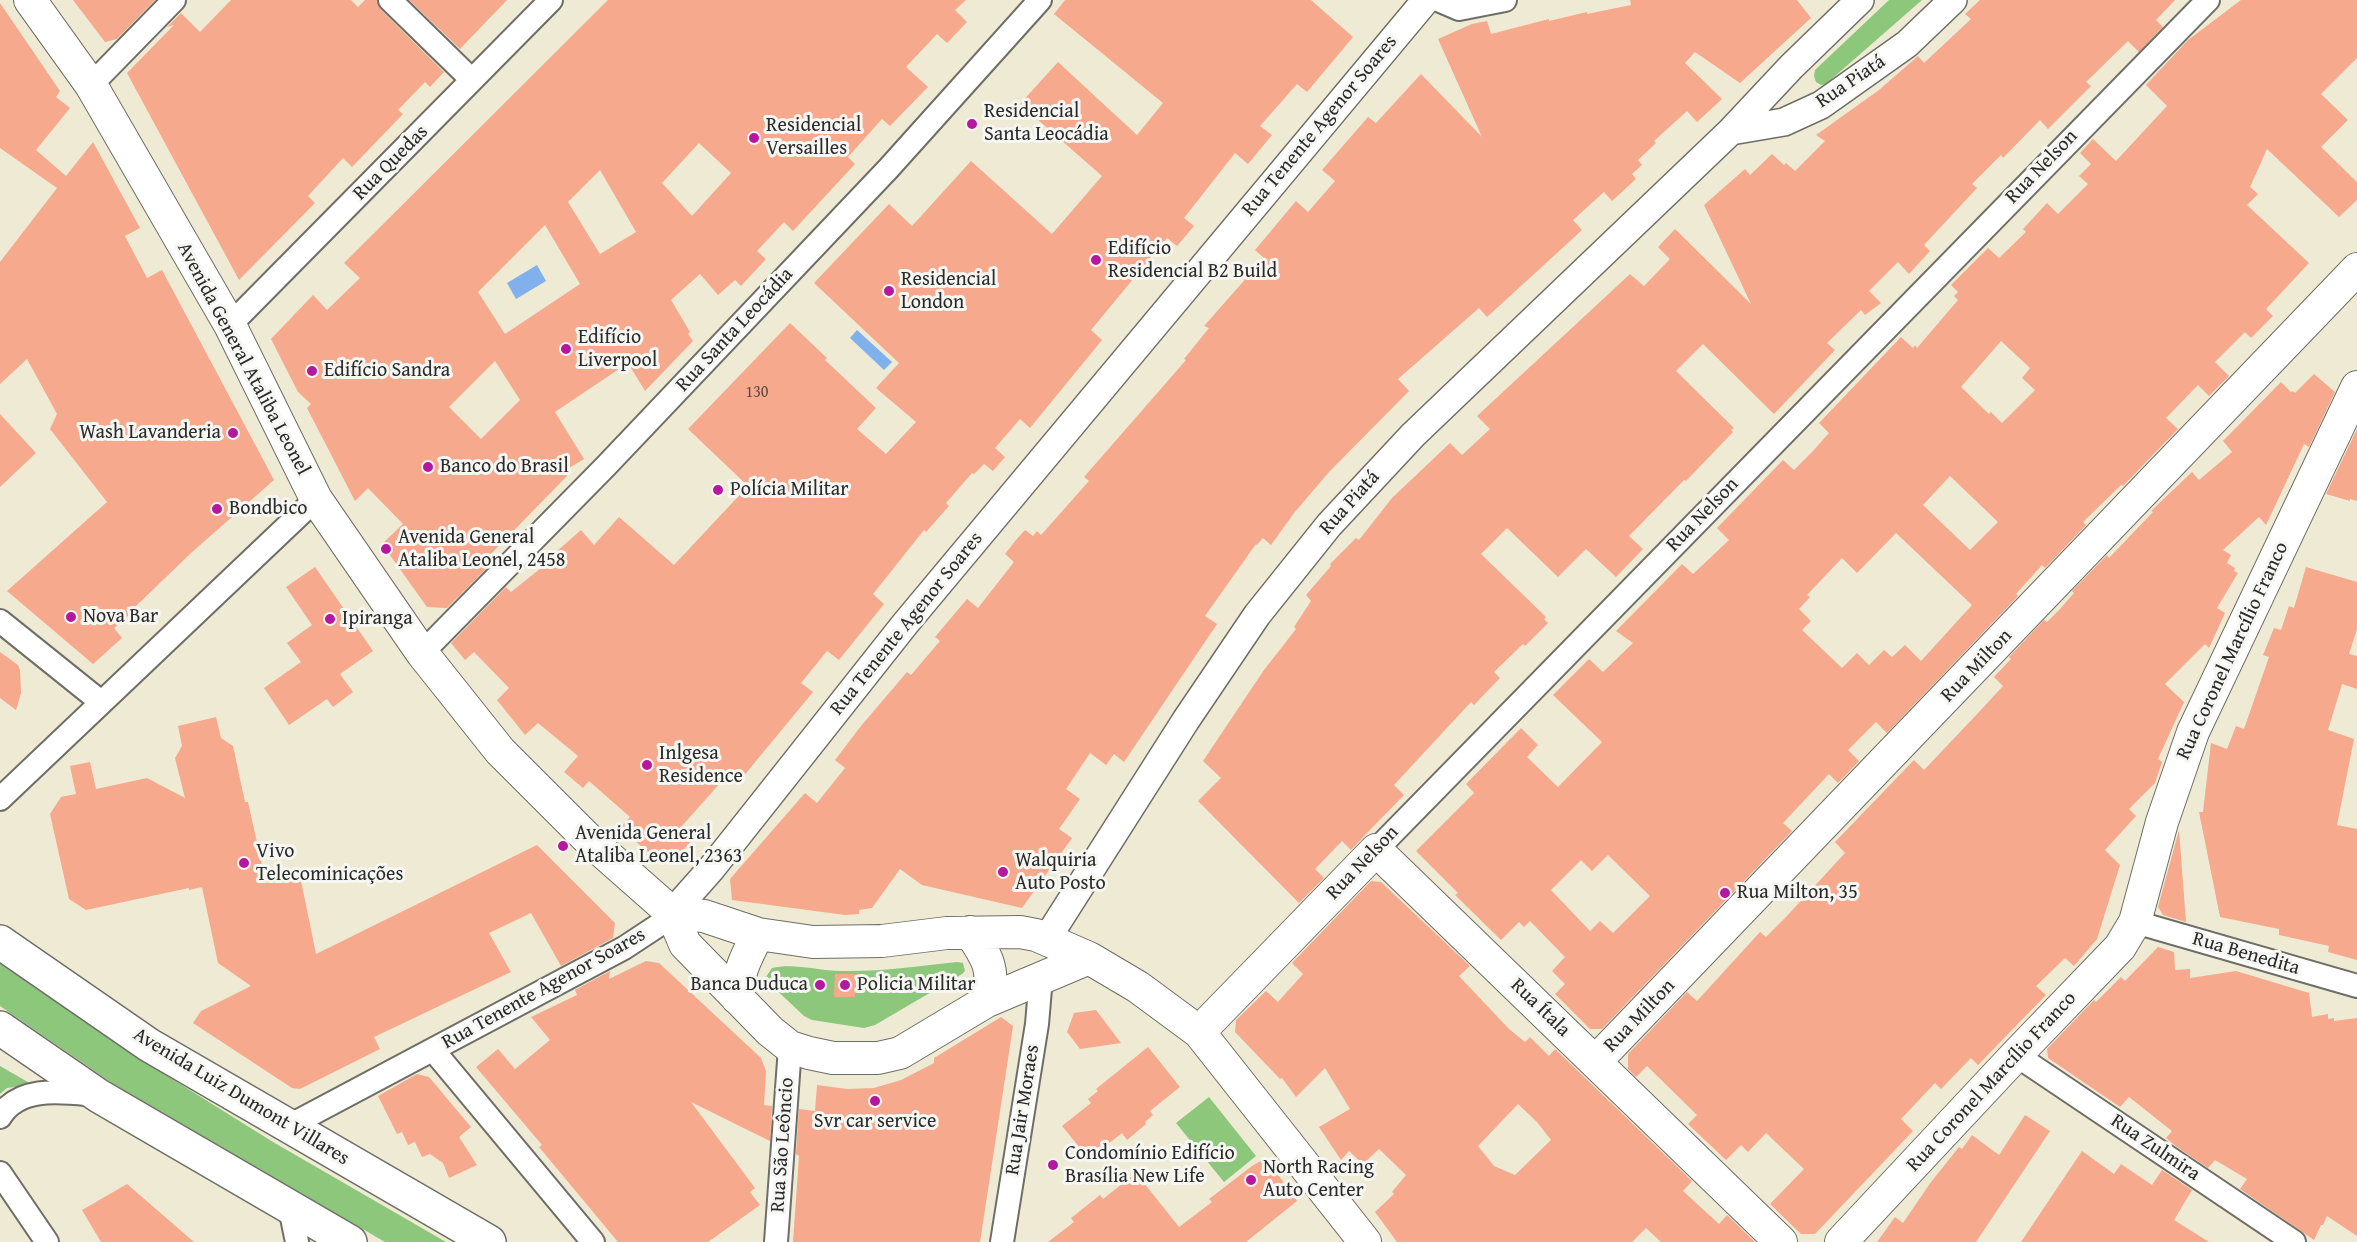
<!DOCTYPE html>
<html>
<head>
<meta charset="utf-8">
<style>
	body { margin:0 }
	canvas { display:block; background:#eeead4 }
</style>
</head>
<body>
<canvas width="2357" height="1242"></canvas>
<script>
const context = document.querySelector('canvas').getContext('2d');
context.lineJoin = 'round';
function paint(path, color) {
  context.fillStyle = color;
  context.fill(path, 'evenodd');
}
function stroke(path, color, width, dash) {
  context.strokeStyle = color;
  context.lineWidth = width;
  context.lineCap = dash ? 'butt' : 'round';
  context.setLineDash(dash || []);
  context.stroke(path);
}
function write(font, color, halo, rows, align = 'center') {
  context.font = font + ' "Gentium Book Plus",serif';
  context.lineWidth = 6;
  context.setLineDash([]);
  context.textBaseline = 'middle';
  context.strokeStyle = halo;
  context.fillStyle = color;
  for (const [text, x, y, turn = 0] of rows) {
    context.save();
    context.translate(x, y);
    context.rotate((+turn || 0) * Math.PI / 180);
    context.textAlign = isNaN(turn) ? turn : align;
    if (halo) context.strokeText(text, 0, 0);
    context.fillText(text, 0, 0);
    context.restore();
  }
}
paint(new Path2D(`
	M1889,0H1922L1826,84L1821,85L1816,82L1814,76L1815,70Z
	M957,962L963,963L965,971L962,974L875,1025L864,1028L812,1020L804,1016L769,983L766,977L772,968C794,963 819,971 841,971C880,972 918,966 957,962Z
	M0,964L137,1057L273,1142L446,1242H385L112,1083L0,1006Z
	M0,1066L33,1085L7,1088L0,1094Z
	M1209,1097L1256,1156L1224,1182L1176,1123Z`), '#8cc77b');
paint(new Path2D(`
	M537,265L546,281L516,299L507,283Z
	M857,330L892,362L884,370L850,338Z`), '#80b1ec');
paint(new Path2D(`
	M73,0H155L117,39L105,42Z
	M231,0H351L358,7L365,0H377L381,10L444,72L430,87L425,82L398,110L403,114L352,167L343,158L308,196L315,203L239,280L127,73L174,25L167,27L181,13L200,32Z
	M409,0H507L460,49Z
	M608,0H966L955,10L967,22L947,43L937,34L906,67L928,87L890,126L882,119L848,157L855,164L793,231L784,222L757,251L766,259L741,286L735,280L718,295L700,274L671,300L690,332L688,334L693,341L645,391L628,363L555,412L584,459L564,471L567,476L483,562L488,567L447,608L427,607L382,544L403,524L368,488L355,501L307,408L311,404L298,392L271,339L313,295L327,310L360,278L344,263ZM699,143L731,173L692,216L662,183ZM600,170L636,232L600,254L568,202ZM545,225L580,284L505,334L478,292ZM495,361L520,400L481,439L449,407Z
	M1065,0H1311L1353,37L1307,92L1297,84L1260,126L1272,135L1248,164L1235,153L1184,218L1194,226L1177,246L1167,238L1091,330L1102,340L1030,428L1020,419L995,448L1005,457L993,471L984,464L974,474L972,473L946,503L949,506L926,532L924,530L873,594L884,604L839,660L827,651L801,683L813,692L742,778L732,769L722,781L681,827L694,838L672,863L662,864L620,828L630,817L589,781L583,788L564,772L578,756L538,723L525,735L497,700L509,688L474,652L465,660L451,643L506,587L511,592L541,568L540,566L581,530L594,545L619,517L674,565L748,486L688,429L790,323L827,358L825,360L876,408L857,429L886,454L916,422L876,388L899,363L814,283L889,204L912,226L971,161L1052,234L1102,176L1020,104L1058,62L1137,135L1163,103L1054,14Z
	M1630,0H1797L1811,18L1740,83L1695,52L1685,63L1722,99L1697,122L1687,111L1654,141L1656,143L1638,160L1642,165L1632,174L1636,179L1612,201L1604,192L1573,220L1582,230L1532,276L1487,317L1479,308L1398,379L1409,391L1329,472L1294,513L1271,545L1263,538L1257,545L1256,544L1205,616L1217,624L1124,762L1114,754L1106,765L1090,753L1066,789L1080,799L1059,829L1072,838L1022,908L922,885L900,869L872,908L859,910V914L845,915L732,900L730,879L805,793L817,803L845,768L835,760L861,726L907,672L911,675L940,641L935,637L967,599L978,608L1014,562L1005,554L1016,540L1025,530L1033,536L1037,531L1041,535L1089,481L1084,477L1186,360L1184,359L1209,328L1204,326L1264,258L1255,250L1296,201L1308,212L1335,181L1322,170L1368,117L1376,123L1421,74L1482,137L1438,39L1472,24L1487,21L1491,34L1549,19V21L1587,12V14L1631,5Z
	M1980,0H2175L2156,20L2163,27L2139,52L2128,41L2086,82L2091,86L2048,129L2040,120L2003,158L2001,155L1972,184L1977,188L1924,245L1930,251L1909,274L1898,262L1869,291L1881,303L1865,315L1861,310L1827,343L1835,350L1774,414L1703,344L1676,371L1734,428L1731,430L1733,432L1686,481L1684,480L1629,536L1643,549L1616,577L1586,549L1558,577L1507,528L1481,554L1546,617L1544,619L1548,623L1525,646L1523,644L1494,672L1500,678L1474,705L1471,702L1394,785L1404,795L1368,832L1351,850L1342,841L1315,869L1324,878L1299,903L1198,801L1221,778L1203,761L1264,670L1296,629L1294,627L1311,601L1306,595L1331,566L1330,564L1356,538L1359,540L1392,498L1450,443L1462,455L1490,429L1477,416L1630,274L1644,286L1670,259L1658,247L1675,229L1751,304L1704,205L1745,169L1750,175L1772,154L1784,165L1786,163L1795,171L1825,141L1816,135L1879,90L1918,56L1924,63L1971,19L1965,14Z
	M2241,0H2357V58L2321,94L2348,120L2321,147L2357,182V200L2339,217L2267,149L2250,187L2258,194L2247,205L2309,263L2266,309L2273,316L2251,338L2245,332L2215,362L2229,376L2209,396L2198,385L2166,418L2178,429L2123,486L2121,485L2083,522L2086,525L2045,568L2042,565L2016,594L2018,596L1887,733L1876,722L1848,750L1859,761L1838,783L1829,774L1783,823L1792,831L1602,1029H1590L1555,994L1565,984L1552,971L1565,957L1530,921L1524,927L1519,922L1501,940L1455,895L1458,893L1416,851L1474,793L1466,784L1521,728L1538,745L1527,757L1558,787L1602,742L1553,695L1589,659L1603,672L1633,643L1616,631L1682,564L1693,574L1729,540L1717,528L1783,460L1794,470L1813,451L1829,433L1819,423L1901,337L1913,348L1915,345L1917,348L1958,300L1954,296L1958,292L1951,285L1988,248L1999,258L2026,232L2023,229L2047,203L2058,214L2088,184L2079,176L2091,164L2080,153L2093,139L2116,161L2167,106L2146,85L2188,40ZM2001,341L2030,368L2022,378L2035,390L2002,423L1991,412L1989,414L1961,387ZM1950,476L1998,522L1970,550L1923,505ZM1896,533L1972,605L1921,661L1905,645L1892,657L1884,650L1869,665L1857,653L1842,668L1802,630L1811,621L1799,609L1810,597L1807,595L1842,558L1857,573ZM1608,855L1650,896L1613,933L1600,921L1590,931L1551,890L1581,860L1592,871Z
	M0,3L60,91L56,97L70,108L36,150L66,176L93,142L140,228L125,236L147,278L162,270L274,480L191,553L135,607L136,609L114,628L122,638L93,664L7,591L107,502L50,429L57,414L27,359L0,384V262L57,188L0,148Z
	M2314,374L2335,392L2309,447L2304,444L2266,525L2259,517L2223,550L2231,555L2227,563L2235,568L2234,571L2238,573L2217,608L2225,613L2209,648L2205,644L2165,684L2184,702L2158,759L2162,762L2155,783L2129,809L2136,816L2105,850L2120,865L2097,939L2074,966L2065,958L2036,986L2046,995L1978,1065L1971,1058L1941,1089L1935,1083L1901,1119L1913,1131L1815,1234H1801L1770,1204L1804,1169L1766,1133L1748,1152L1741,1145L1726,1160L1688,1124L1697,1115L1647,1066L1636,1077L1628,1069V1054L1687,992L1697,1001L1760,932L1766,937L1786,917L1845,853L1835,842L1914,760L1924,770L1979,712L2003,686L1994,677L2011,659L2009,657L2044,620L2047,622L2060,609L2074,593L2072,591L2107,555L2109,558L2153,512L2151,511L2192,472L2199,480L2232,452L2223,441L2281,382L2291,392L2293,391L2295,393Z
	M0,414L36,453L0,487Z
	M2357,429V501L2350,499V501L2326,494Z
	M315,567L373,651L340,674L353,692L333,707L327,699L289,725L264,688L301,662L287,643L312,625L286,587Z
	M2306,567L2357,582V629L2349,654L2357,656V689L2342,684L2328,730L2354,739L2337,825L2357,829V960L2328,952L2329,946L2279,935V929L2220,917L2199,812H2203L2211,743L2227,749L2236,726L2244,729L2269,657L2263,655L2274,628L2281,630L2289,606L2294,608Z
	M0,652L18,665L20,670L21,693L16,710L0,698Z
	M216,717L221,738L233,746L245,802H248L266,883L300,876L316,954L537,845L615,923L613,938L561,966L531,913L489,933L511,972L374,1037L380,1049L300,1089L292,1088L193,1023L201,1011L251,986L218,963L202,887L189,890V888L86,910L69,899L50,814L61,797L76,794L70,766L90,762L96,789L147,778L185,798L175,758L182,746L178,726Z
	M2179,830L2186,922L2163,915L2158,907Z
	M1371,881L1381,882L1470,966L1459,976L1509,1029L1525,1042L1530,1037L1549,1056L1555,1049L1692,1181L1683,1191L1719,1224L1727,1215L1755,1242H1661L1646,1228L1632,1242H1397L1375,1212L1394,1194L1392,1192L1406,1175L1379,1149L1363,1164L1349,1151L1341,1160L1319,1127L1350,1109L1325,1068L1296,1097L1282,1078L1280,1079L1235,1032L1236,1020L1266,991L1278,1002L1303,974L1292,963ZM1518,1104L1537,1122L1551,1140L1515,1175L1494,1166L1478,1146Z
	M2158,947L2174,952L2175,970L2190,969V978L2236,971L2309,993L2312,1017L2328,1014V1019L2334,1018V1021L2357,1018V1236L2327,1216L2323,1225H2321L2314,1240L2240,1189L2247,1179L2215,1160L2208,1168L2177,1147L2166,1138L2172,1131L2129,1097L2120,1107L2048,1058L2047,1049L2094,1000L2096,1002L2121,977L2125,981Z
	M646,961L659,963L761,1058L766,1071L764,1105L772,1106L770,1141L691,1102L755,1188L750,1192L760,1205L708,1242H618L539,1147L542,1145L476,1067L498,1049L515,1069L550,1040L531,1017L577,995L575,990L610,971L609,979Z
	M835,974H855V997H834Z
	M1096,1010L1121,1043L1080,1049L1067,1032L1074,1013Z
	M1001,1017L1013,1026L980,1242H793L799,1156L796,1154L799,1109L815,1111L817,1085L847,1089L874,1088L901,1080L934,1063V1058Z
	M1148,1047L1180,1087L1150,1111L1153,1115L1145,1122L1146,1124L1127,1140L1122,1133L1089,1159L1062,1126L1091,1103L1088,1099L1098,1091L1096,1089Z
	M417,1074L429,1077L471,1127L459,1137L477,1165L449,1178L443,1163L430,1154L422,1157L415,1142L408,1145L402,1132L397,1134L378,1096Z
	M2025,1115L2050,1131L1976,1242H1877L1895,1217L1903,1223L1931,1182L1959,1147L1962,1149L1972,1135L1999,1155Z
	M2082,1151L2114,1174L2121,1164L2152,1185L2162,1170L2192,1190L2174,1220L2209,1242H2021Z
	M1266,1158L1297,1201L1246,1242H1048L1074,1222L1071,1218L1100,1195L1103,1199L1136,1173L1179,1227L1212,1202L1209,1199L1252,1166Z
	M127,1184L194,1242H101L82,1210Z`), '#f6a98d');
const minor = new Path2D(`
	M390,0L472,80
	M1438,0L1459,9L1505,0
	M91,85L174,0
	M230,325L551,0
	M0,621L101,702
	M422,653L606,466L888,169L1040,0
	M0,799L316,499
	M1376,850L2208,0
	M2135,922L2357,986
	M433,1050L593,1242
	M2016,1055L2294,1242
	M0,1117C19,1085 63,1092 95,1095
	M289,1126L624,948L665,921L672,913
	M0,1173L47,1242
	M290,1208L297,1242
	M776,1242L790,1047
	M1002,1242L1037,1024L1041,977`);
const tertiary = new Path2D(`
	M1731,131L1784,122L1821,105L1907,44L1953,0
	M672,913L711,869L905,624L1426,0
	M1046,940L1186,720L1257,615L1329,525L1413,435L1731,131L1791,67L1860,0`);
const secondary = new Path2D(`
	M30,0L91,85L230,325L316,499L422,653L500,751L587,838L672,913L685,944L770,1031L790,1047L809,1053L833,1058H878L900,1053L987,1001L1089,958
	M672,913L704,916L758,934L813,942L882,941L947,933L1020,932L1036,935L1089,958L1138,987L1199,1032L1365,1242
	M970,932C987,957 996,970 987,1001
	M737,998C737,974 747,955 758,934
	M1199,1032L1376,850L1781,1242
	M1595,1062L2357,269
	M1841,1242L2016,1055L2120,947L2135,922L2162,822L2193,732L2357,387`);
const primary = new Path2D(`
	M0,942L149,1045L489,1242
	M0,1028L99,1096L350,1242`);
stroke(minor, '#6f6e66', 26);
stroke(tertiary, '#6f6e66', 30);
stroke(secondary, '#6f6e66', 34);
stroke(primary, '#6f6e66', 36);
stroke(minor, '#fff', 22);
stroke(tertiary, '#fff', 27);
stroke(secondary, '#fff', 32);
stroke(primary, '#fff', 33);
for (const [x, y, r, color] of [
	[972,124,6,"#b5179e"],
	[754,138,6,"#b5179e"],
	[1096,260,6,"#b5179e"],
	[889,291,6,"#b5179e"],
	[566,349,6,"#b5179e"],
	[312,371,6,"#b5179e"],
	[233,433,6,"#b5179e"],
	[428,467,6,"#b5179e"],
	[718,490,6,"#b5179e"],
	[217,509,6,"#b5179e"],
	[386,549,6,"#b5179e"],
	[71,617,6,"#b5179e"],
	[330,619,6,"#b5179e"],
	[647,765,6,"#b5179e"],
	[563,846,6,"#b5179e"],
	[244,863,6,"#b5179e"],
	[1003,872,6,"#b5179e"],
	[1725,893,6,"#b5179e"],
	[820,985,6,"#b5179e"],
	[845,985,6,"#b5179e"],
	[875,1101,6,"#b5179e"],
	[1053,1165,6,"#b5179e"],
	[1251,1180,6,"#b5179e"]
]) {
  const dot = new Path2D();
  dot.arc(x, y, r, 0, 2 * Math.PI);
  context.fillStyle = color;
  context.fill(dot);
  stroke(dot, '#f6f6f2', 2);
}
write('16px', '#5e4a44', null, [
	["130",757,393]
]);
write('20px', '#2b2b2b', '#f6f6f2', [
	["Rua Piatá",1851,82,-34],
	["Rua Tenente Agenor Soares",1320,126,-50],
	["Rua Quedas",391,163,-45],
	["Rua Nelson",2042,167,-46],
	["Rua Santa Leocádia",735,330,-47],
	["Avenida General Ataliba Leonel",243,359,62],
	["Rua Piatá",1350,503,-48],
	["Rua Nelson",1703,515,-46],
	["Rua Tenente Agenor Soares",907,624,-51],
	["Rua Coronel Marcílio Franco",2233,651,-65],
	["Rua Milton",1977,666,-46],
	["Rua Nelson",1363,863,-46],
	["Rua Benedita",2246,954,16],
	["Rua Tenente Agenor Soares",544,989,-29],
	["Rua Ítala",1540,1008,44],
	["Rua Milton",1640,1016,-46],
	["Rua Coronel Marcílio Franco",1992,1082,-47],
	["Avenida Luiz Dumont Villares",241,1097,31],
	["Rua Jair Moraes",1023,1110,-81],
	["Rua São Leôncio",783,1145,-86],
	["Rua Zulmira",2155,1148,34]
]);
write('20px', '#2b2b2b', '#f6f6f2', [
	["Residencial",984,112],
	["Santa Leocádia",984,135],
	["Residencial",766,126],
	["Versailles",766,149],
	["Edifício",1108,249],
	["Residencial B2 Build",1108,272],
	["Residencial",901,280],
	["London",901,303],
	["Edifício",578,338],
	["Liverpool",578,361],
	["Edifício Sandra",324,371],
	["Wash Lavanderia",221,433,"right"],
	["Banco do Brasil",440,467],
	["Polícia Militar",730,490],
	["Bondbico",229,509],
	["Avenida General",398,538],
	["Ataliba Leonel, 2458",398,561],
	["Nova Bar",83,617],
	["Ipiranga",342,619],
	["Inlgesa",659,754],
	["Residence",659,777],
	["Avenida General",575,834],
	["Ataliba Leonel, 2363",575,857],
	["Vivo",256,852],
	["Telecominicações",256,875],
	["Walquiria",1015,861],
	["Auto Posto",1015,884],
	["Rua Milton, 35",1737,893],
	["Banca Duduca",808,985,"right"],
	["Policia Militar",857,985],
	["Svr car service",875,1122,"center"],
	["Condomínio Edifício",1065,1154],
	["Brasília New Life",1065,1177],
	["North Racing",1263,1168],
	["Auto Center",1263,1191]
], 'left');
</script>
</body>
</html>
